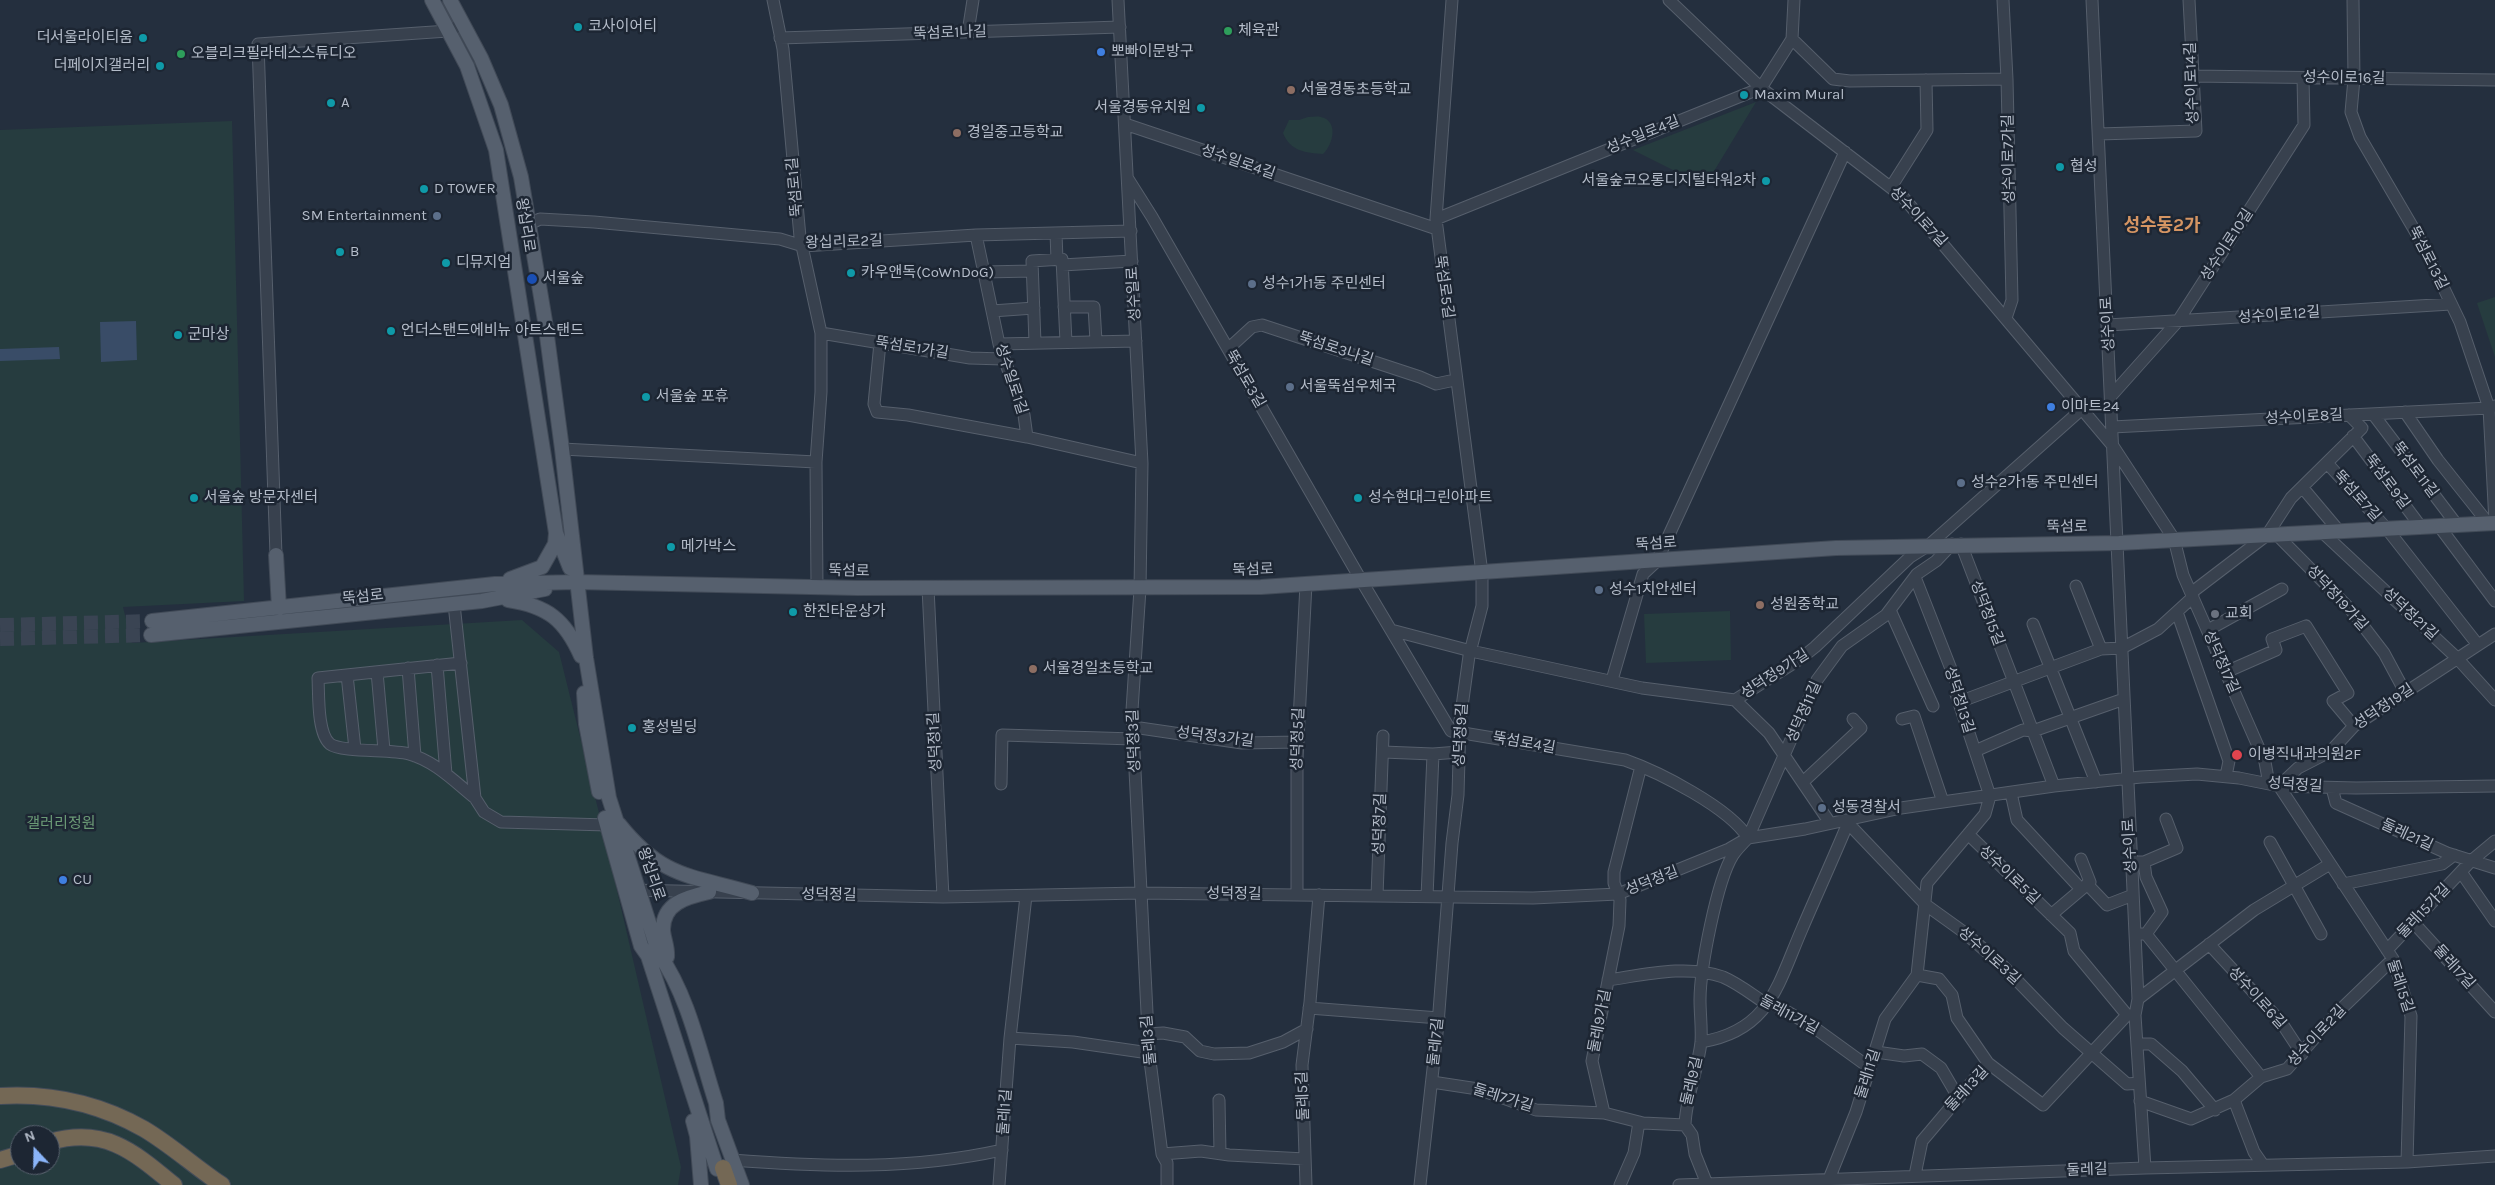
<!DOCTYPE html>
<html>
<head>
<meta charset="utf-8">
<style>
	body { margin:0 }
	#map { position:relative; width:2495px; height:1185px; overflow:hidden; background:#242f3e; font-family:Karla,sans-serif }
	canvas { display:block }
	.north { position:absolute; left:10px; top:1125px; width:50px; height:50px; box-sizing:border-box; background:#1d2633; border:1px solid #59626f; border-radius:50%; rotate:339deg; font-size:14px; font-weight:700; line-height:20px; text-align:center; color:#b4bcc9 }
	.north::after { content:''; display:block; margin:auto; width:18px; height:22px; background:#8ab4f8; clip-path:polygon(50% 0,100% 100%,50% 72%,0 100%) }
</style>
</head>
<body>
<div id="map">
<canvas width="2495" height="1185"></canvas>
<div class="north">N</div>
</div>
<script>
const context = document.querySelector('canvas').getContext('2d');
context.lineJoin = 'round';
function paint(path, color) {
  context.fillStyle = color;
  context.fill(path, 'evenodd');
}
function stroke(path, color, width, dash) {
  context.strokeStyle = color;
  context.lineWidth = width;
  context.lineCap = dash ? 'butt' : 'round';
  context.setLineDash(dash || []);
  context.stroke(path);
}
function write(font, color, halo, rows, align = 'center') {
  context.font = font + ' Karla,"Noto Sans KR",sans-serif';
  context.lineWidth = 5;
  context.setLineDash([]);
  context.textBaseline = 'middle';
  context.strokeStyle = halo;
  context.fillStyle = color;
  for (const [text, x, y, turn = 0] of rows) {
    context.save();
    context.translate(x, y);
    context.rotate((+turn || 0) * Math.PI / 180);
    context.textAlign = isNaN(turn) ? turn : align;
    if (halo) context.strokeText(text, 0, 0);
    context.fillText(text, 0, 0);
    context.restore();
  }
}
paint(new Path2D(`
	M1756,102L1705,186L1633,150Z
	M1308,117C1312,117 1317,116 1321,117C1339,121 1333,145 1323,154C1306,153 1290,151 1283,133L1289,120H1299Z
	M232,121L244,601L123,607L132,643L522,620L559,652L600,817L681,1167L678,1185H0V130ZM20,1135H50V1165H20Z
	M2495,297V357L2477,303Z
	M1730,611L1731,660L1646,663L1644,614Z`), '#263c3f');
paint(new Path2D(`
	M136,321L137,360L101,362L100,322Z
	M59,347L60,359L0,361V349Z`), '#394c67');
stroke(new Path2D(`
	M0,625L152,621
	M0,639L151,635`), '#3a4453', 14, [14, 7]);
const minor = new Path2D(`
	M773,0L783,49L800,237L821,333V392L816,462L817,587
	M1118,0L1142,463L1140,589L1132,710L1149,1053L1162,1154L1167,1163V1185
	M1669,0L1761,88L1903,197L2113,446L2174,539L2183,575L2265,762L2269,784
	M2003,0L2007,79L2012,300L2006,318
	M2092,0L2138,999L2135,1015L2145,1168
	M2353,0L2354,79L2351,112L2360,137L2422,243L2460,322L2489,408L2495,523
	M968,32L973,0
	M780,38L1120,27
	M1792,39L1833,79L1850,81L2007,79
	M2192,76L2495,80
	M1125,124L1437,229
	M2099,134L2196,131L2189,0
	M1128,179L1152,217L1361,580L1451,731L1625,760C1659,772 1730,808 1748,838
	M1891,187L1927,130L1926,80
	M1436,219L1761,88L1792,39L1794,0
	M529,224L540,219L594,222L780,239L803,246L976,235L1131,231
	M1056,233L1057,260
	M976,235L999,344L1024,415L1027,437L1142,463
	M1062,265L1132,261
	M984,272L1032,271
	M1064,307H1094L1096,341
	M992,311L1034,308
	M2108,325L2451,304
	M821,333L970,358L1003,359
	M880,343L874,404L877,412L908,415L1027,437
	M1035,343L1032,261L1062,259L1066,342
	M999,344L1136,341
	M1228,349L1252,327L1262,325L1420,377L1436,384L1450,381
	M2111,396L2178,321L2304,125L2303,78
	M2405,412L2438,460L2488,523
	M2373,414L2457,525
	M2112,427L2489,408L2495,406
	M2353,436L2421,527
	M562,449L816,462
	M2327,463L2387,529L2478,645
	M2302,487L2339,531
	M2439,526L2495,601
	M2322,532L2457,658L2495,700
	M2277,535L2351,610L2384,653L2405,692
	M1961,544L2054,786
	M276,555L258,44L448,31L463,24
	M2076,586L2101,649L2122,648L2158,629L2193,597
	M928,588L943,897
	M2191,593L2267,535L2291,498L2362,428L2349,415
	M454,604L475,798L484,812L501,822L607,825
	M1890,610L1933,706
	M2177,612L2229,761L2226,776
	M2033,624L2096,782
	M1391,630L1471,651L1642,688L1735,700L1800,659L1815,647L1910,557L1929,545L2082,409
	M2208,630L2282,589
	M461,663L318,678C319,694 317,733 330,744C342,753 391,749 409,754C435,761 455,782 475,798
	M437,665L446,774
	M408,668L415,756
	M377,672L384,750
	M2226,672L2276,650L2272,639L2306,626L2348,693L2333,701L2354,726
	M347,675L355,749
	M1612,680L1643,574L1657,561L1845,152
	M1735,700L1769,733L1830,823
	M1959,702L2101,649
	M1902,719L1914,716L1943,802
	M1133,727L1242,743L1298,742
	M1975,751L2023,730L2033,731L2124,699
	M1383,752L1433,754L1459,752
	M1803,782L1861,728L1853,719
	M1001,784L1002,735L1134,739
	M2332,788L2336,803L2447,853L2495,868
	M2011,793L2017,820L2081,889
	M1845,820L1926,905L1965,933L2003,966L2063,1028L2127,1084L2139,1083
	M1968,834L2070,933L2074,951L2127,1015H2134
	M2270,842L2321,934
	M2138,862H2144L2177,848L2166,819
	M2144,862L2146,877L2162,912L2146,934
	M2461,872L2495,921
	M2087,884L2107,905L2133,895
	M2343,884L2442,864L2454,855
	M630,890L943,897L1140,893L1533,898L1618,894L1729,849L1748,838L1805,829L1901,808L2054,786L2141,777L2197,774L2239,778L2279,786L2356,788L2495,786
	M1297,895V759L1306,584
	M1377,896L1383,736
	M1427,897L1433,754
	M2051,915L2090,882L2081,859
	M2413,922L2495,1012
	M2135,934H2146L2261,1077
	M2209,944L2281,1022L2302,1054
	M2387,950L2471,861L2495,841
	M1917,975L1939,979L1952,995L1957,1018L1988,1063
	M1608,980C1643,975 1688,964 1723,977C1737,983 1750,993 1762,1001L1770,1002L1812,1026L1870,1068
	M2138,999L2254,910L2330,864
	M1309,1008L1439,1018
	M1148,1034L1163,1033L1185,1037L1200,1051L1214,1054L1249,1053L1283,1042L1307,1029
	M1010,1038L1073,1042L1149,1053
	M1701,1042C1770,1031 1778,984 1802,929C1817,894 1833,859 1848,823
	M2137,1044H2151L2182,1071L2215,1110
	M1876,1052L1904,1056L1922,1054L1941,1068L1958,1097
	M1432,1082L1478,1089L1536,1110L1604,1113L1643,1123L1685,1125
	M1219,1100L1220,1153
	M2234,1100L2254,1152L2263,1165
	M2140,1101L2191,1119L2234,1100L2261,1077L2287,1069L2337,1013L2393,959
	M1604,1113L1592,1061L1619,926L1620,900L1614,883V872L1641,766
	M1162,1154L1201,1151L1229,1155L1305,1159
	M732,1160C823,1167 912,1170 1002,1150
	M2407,1162L2411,1016L2393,959L2279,786L2298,768L2331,751L2354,726L2495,634
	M1915,1175L1922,1141L1988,1063L2043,1105L2127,1015
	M1829,1179L1856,1112L1885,1019L1917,975L1927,883L1985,814L1990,796L1956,694L1960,692L1915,577
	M1707,1184L1695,1154L1692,1135L1685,1125C1686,1096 1698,1070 1701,1042C1702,1028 1700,1014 1700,1000C1700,969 1717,880 1733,855C1737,849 1743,843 1748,838L1817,680L1842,646L1886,615L1917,574L1936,561L1952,544
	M999,1185L1010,1038L1026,896
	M1306,1185L1302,1065L1310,1002L1319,895
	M1420,1185L1438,1024L1452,843L1458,795L1460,721L1469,656L1482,606V573L1436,219L1452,0
	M1620,1185L1634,1153L1639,1122
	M1679,1185L2145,1168L2407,1162L2495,1156`);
const major = new Path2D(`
	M432,0L467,66L496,150L556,533L570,568
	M450,0L481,58L501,105L521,177L545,321L562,449L586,658L609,798L659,954C689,997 700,1054 716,1103L718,1120L742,1185
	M276,555L279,608
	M510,579L542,567L555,544L556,533
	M508,600C548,606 565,620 581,656
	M152,621L495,584L576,582L857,588L1261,587L1836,548L2119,543L2495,523
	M151,635L482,601L545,589
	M584,693L586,724L599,792
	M605,818L641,946L648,956L717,1169
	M619,824C663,879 691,875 752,893
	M667,957C668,948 664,940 663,931C662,903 687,897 709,892
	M693,1121L697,1136L701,1185`);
const highway = new Path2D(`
	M0,1096C50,1093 100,1104 144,1129C171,1145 195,1167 222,1185
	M50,1142C105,1126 134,1152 174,1185
	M0,1160L20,1154
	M723,1168L729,1185`);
stroke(minor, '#565f6c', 13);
stroke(major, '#414a57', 16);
stroke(highway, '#434c59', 18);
stroke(minor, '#38414e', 11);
stroke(major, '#56606e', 14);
stroke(highway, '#746855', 16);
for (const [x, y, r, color] of [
	[578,27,5,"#0f9aa8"],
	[1228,31,5,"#2e9e5b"],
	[143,38,5,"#0f9aa8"],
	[1101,52,5,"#3f7fe0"],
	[181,54,5,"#2e9e5b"],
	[160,66,5,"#0f9aa8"],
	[1291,90,5,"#8d6e63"],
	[1744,95,5,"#0f9aa8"],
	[331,103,5,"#0f9aa8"],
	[1201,108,5,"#0f9aa8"],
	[957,133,5,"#8d6e63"],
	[2060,167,5,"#0f9aa8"],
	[1766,181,5,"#0f9aa8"],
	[424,189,5,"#0f9aa8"],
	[437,216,5,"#5c6f8a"],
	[340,252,5,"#0f9aa8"],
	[446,263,5,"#0f9aa8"],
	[851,273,5,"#0f9aa8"],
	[532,279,6,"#1a4fb4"],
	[1252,284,5,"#5c6f8a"],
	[391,331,5,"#0f9aa8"],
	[178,335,5,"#0f9aa8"],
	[1290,387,5,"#5c6f8a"],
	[646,397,5,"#0f9aa8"],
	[2051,407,5,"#3f7fe0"],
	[1961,483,5,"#5c6f8a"],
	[194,498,5,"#0f9aa8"],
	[1358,498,5,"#0f9aa8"],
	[671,547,5,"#0f9aa8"],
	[1599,590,5,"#5c6f8a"],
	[1760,605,5,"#8d6e63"],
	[793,612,5,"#0f9aa8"],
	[2215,614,5,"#6b7280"],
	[1033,669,5,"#8d6e63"],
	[632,728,5,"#0f9aa8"],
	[2237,755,6,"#e0444e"],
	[1822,808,5,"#5c6f8a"],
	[63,880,5,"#3f7fe0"]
]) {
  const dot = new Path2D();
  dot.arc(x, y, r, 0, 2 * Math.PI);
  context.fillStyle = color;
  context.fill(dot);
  stroke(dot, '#1d2633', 2);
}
write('15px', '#b4bcc9', '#1d2633', [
	["코사이어티",588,27],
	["체육관",1238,31],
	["더서울라이티움",133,38,"right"],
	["뽀빠이문방구",1111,52],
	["오블리크필라테스스튜디오",191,54],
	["더페이지갤러리",150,66,"right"],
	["서울경동초등학교",1301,90],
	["Maxim Mural",1754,95],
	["A",341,103],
	["서울경동유치원",1191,108,"right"],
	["경일중고등학교",967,133],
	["협성",2070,167],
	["서울숲코오롱디지털타워2차",1756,181,"right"],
	["D TOWER",434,189],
	["SM Entertainment",427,216,"right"],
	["B",350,252],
	["디뮤지엄",456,263],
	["카우앤독(CoWnDoG)",861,273],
	["서울숲",543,279],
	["성수1가1동 주민센터",1262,284],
	["언더스탠드에비뉴 아트스탠드",401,331],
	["군마상",188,335],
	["서울뚝섬우체국",1300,387],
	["서울숲 포휴",656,397],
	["이마트24",2061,407],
	["성수2가1동 주민센터",1971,483],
	["서울숲 방문자센터",204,498],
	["성수현대그린아파트",1368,498],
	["메가박스",681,547],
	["성수1치안센터",1609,590],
	["성원중학교",1770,605],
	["한진타운상가",803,612],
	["교회",2225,614],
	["서울경일초등학교",1043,669],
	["홍성빌딩",642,728],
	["이병직내과의원2F",2248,755],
	["성동경찰서",1832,808],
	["CU",73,880]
], 'left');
write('15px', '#b4bcc9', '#1d2633', [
	["뚝섬로1나길",950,33,-2],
	["성수이로16길",2344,78,1],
	["성수이로14길",2192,83,-92],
	["성수일로4길",1643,135,-22],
	["성수이로7가길",2009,159,-91],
	["성수일로4길",1238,162,19],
	["뚝섬로1길",795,187,-95],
	["성수이로7길",1918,217,47],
	["왕십리로",525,225,81],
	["왕십리로2길",844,242,-2],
	["성수이로10길",2227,245,-57],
	["뚝섬로13길",2428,258,63],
	["뚝섬로5길",1444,287,82],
	["성수일로",1134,294,-93],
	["성수이로12길",2279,315,-4],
	["성수이로",2108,324,-93],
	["뚝섬로1가길",912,348,9],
	["뚝섬로3나길",1336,349,18],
	["성수일로1길",1011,379,72],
	["뚝섬로3길",1245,379,60],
	["성수이로8길",2304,417,-3],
	["뚝섬로11길",2415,470,53],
	["뚝섬로9길",2387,482,53],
	["뚝섬로7길",2357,496,48],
	["뚝섬로",2067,527,-1],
	["뚝섬로",1656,544,-4],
	["뚝섬로",1253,570,-2],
	["뚝섬로",849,571,1],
	["뚝섬로",363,597,-6],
	["성덕정19가길",2337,598,48],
	["성덕정15길",1987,613,69],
	["성덕정21길",2410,614,43],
	["성덕정17길",2221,662,66],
	["성덕정9가길",1775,674,-33],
	["성덕정13길",1959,700,73],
	["성덕정19길",2384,707,-34],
	["성덕정11길",1804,712,-66],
	["성덕정9길",1461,735,-87],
	["성덕정3가길",1215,737,7],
	["성덕정5길",1298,739,-88],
	["성덕정3길",1134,741,-92],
	["성덕정1길",935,742,-93],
	["뚝섬로4길",1524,743,10],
	["성덕정길",2295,785,4],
	["성덕정7길",1380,824,-88],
	["둘레21길",2407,835,25],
	["성수이로",2130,846,-93],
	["왕십리로",651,874,71],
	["성수이로5길",2009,875,44],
	["성덕정길",1652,881,-21],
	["성덕정길",1234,894,1],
	["성덕정길",829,895,1],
	["둘레15가길",2424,911,-46],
	["성수이로3길",1989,956,42],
	["둘레17길",2454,967,48],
	["둘레15길",2400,986,72],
	["성수이로6길",2257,998,48],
	["둘레11가길",1789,1015,29],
	["둘레9가길",1600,1021,-79],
	["성수이로2길",2317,1036,-47],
	["둘레3길",1149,1040,-95],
	["둘레7길",1436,1042,-84],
	["둘레11길",1868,1074,-72],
	["둘레9길",1692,1081,-77],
	["둘레13길",1967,1089,-47],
	["둘레5길",1303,1096,-92],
	["둘레7가길",1503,1098,17],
	["둘레1길",1005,1112,-86],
	["둘레길",2087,1170,-2]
]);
write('15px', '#6b9a76', '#1d2633', [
	["갤러리정원",61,824]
]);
write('bold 18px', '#d59563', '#1d2633', [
	["성수동2가",2162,226]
]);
</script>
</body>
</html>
